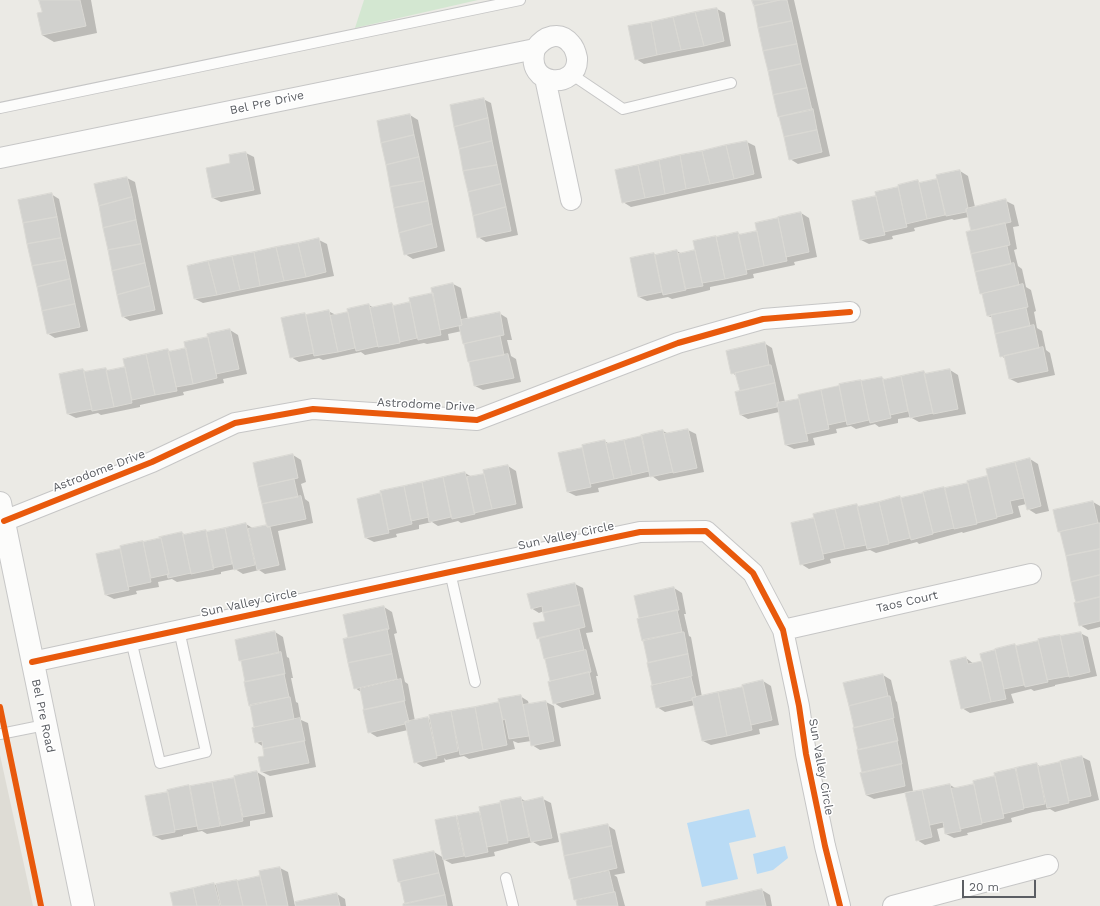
<!DOCTYPE html>
<html>
<head>
<meta charset="utf-8">
<style>
	body { margin:0 }
	#map { position:relative; width:1100px; height:906px; overflow:hidden; background:#ebeae5; font-family:"Work Sans",sans-serif }
	canvas { display:block }
	.scale { position:absolute; left:962px; top:880px; width:74px; height:18px; box-sizing:border-box; border:2px solid #5b5e63; border-top:0; padding-left:5px; font-size:12px; line-height:14px; white-space:nowrap; color:#5b5e63; -webkit-text-stroke:3px #fff; paint-order:stroke }
</style>
</head>
<body>
<div id="map">
<canvas width="1100" height="906"></canvas>
<div class="scale">20 m</div>
</div>
<script>
const context = document.querySelector('canvas').getContext('2d');
context.lineJoin = 'round';
function paint(path, color) {
  context.fillStyle = color;
  context.fill(path, 'evenodd');
}
function stroke(path, color, width, dash) {
  context.strokeStyle = color;
  context.lineWidth = width;
  context.lineCap = dash ? 'butt' : 'round';
  context.setLineDash(dash || []);
  context.stroke(path);
}
function write(font, color, halo, rows, align = 'center') {
  context.font = font + ' "Work Sans",sans-serif';
  context.lineWidth = 3;
  context.setLineDash([]);
  context.textBaseline = 'middle';
  context.strokeStyle = halo;
  context.fillStyle = color;
  for (const [text, x, y, turn = 0] of rows) {
    context.save();
    context.translate(x, y);
    context.rotate((+turn || 0) * Math.PI / 180);
    context.textAlign = isNaN(turn) ? turn : align;
    if (halo) context.strokeText(text, 0, 0);
    context.fillText(text, 0, 0);
    context.restore();
  }
}
paint(new Path2D(`
	M0,755L33,906H0Z`), '#dedcd5');
paint(new Path2D(`
	M364,0H478L355,28Z`), '#d3e7d1');
paint(new Path2D(`
	M749,809L756,837L729,843L738,879L702,887L687,823Z
	M785,846L788,858L773,870L757,874L753,854Z`), '#b9dbf5');
paint(new Path2D(`
	M40,0H91L97,33L54,42L42,35L43,13Z
	M753,0H794L830,156L798,164L790,159Z
	M717,9L725,13L731,46L644,64L636,59Z
	M483,99L491,103L518,235L486,242L478,237Z
	M410,115L418,120L445,251L413,259L405,254Z
	M747,142L755,146L762,178L631,207L623,202Z
	M246,153L254,157L261,194L221,202L213,198L207,168L231,163Z
	M960,171L968,176L975,207L1006,201L1014,205L1019,226L1013,227L1017,249L1014,250L1018,266L1022,269L1026,287L1031,290L1036,311L1034,312L1037,328L1042,331L1046,350L1050,353L1055,375L1018,383L1010,379L1006,359L1001,356L993,318L988,316L983,295L981,293L967,232L972,231L969,217L954,220L952,219L914,228L915,231L892,236L893,239L869,244L861,240L878,197L877,193L899,188L918,181L922,184L939,180Z
	M127,178L135,182L163,314L130,321L122,316L96,185Z
	M51,194L59,199L88,331L55,338L47,333Z
	M801,213L809,218L817,257L794,262L795,265L753,274L754,278L710,287V290L694,294L672,299L668,297L647,301L639,297L654,254L657,256L677,251L682,254L696,251L738,233L741,235L758,232L756,224Z
	M319,240L327,244L334,276L203,303L195,299Z
	M453,284L461,288L468,320L499,313L507,318L512,340H507L511,356L516,359L521,382L483,390L475,386L462,331L448,334L449,340L427,344L424,343L365,355L361,352L323,360L319,358L299,362L291,357L283,319L328,311L336,315L349,312L369,305L374,308L392,304L395,306L411,303L434,294Z
	M230,330L238,335L247,374L223,379L224,383L183,392L184,395L140,405V407L101,415L98,413L76,418L68,414L83,370L87,372L105,369L110,371L126,368L168,350L171,352L187,349L209,337Z
	M764,343L772,348L785,402L800,399L799,395L861,381L863,382L882,378L886,380L924,372L928,375L950,370L958,375L966,414L919,422L910,417L898,419V423L879,427L875,424L856,429L851,426L836,429L837,433L813,438L815,445L794,449L786,445L779,412L748,419L741,415V392L737,376L732,373Z
	M688,430L696,434L704,472L659,481L652,476L598,488L599,492L576,496L568,492L560,454L583,448L604,441L610,444L663,431L669,434Z
	M293,455L301,460L306,482L301,484L305,499L309,502L313,523L278,531L286,570L265,574L259,570L243,574L235,569L221,572V574L177,582L172,579L158,582L159,587L136,591L137,594L114,599L106,595L97,555L182,533L186,535L205,531L208,533L246,524L254,529L268,526L254,464Z
	M1030,459L1038,464L1049,511L1036,514L1028,509L1026,504L1018,506L1021,517L963,533L962,532L919,544L917,542L876,553L870,550L830,559L831,563L809,569L801,564L792,524L815,519L856,505L860,507L900,498L902,499L944,488L946,489L969,484L968,482L988,477Z
	M508,466L516,471L523,508L461,523L458,521L438,526L432,522L419,525V529L396,534L397,537L374,542L366,538L382,494L381,492L465,473L472,477L485,474Z
	M1093,502L1100,506V627L1088,630L1080,625L1062,533L1059,532Z
	M575,584L583,588L593,632L586,633L598,676H596L601,699L562,708L554,703L551,682L546,659H545L540,639L538,638L546,621L544,611L539,613L531,608Z
	M674,588L682,593L686,614H684L689,636L691,637L702,697L744,687L763,681L771,686L779,725L759,729L760,734L711,745L703,741L695,705L665,712L657,707L635,597Z
	M384,607L392,612L397,633L394,634L405,682L408,684L415,721L428,718L431,720L430,716L500,703L520,696L528,701L529,705L546,702L554,706L561,746L540,750L532,745L531,741L518,743L513,741L515,749L469,759L464,756L446,760L444,758L445,762L423,767L415,762L408,730L377,737L369,732L361,692L355,688L349,639L345,616Z
	M275,632L283,637L287,657L289,658L293,678H291L296,702L298,703L301,720L308,723L316,767L270,776L262,772L259,758L266,757L264,747L256,742L255,728L245,683H246L242,661L240,660Z
	M1080,633L1088,637L1097,676L1055,685V686L1034,691L1031,689L1011,694L1014,703L970,713L962,708L966,658L974,664L983,662L982,655L1015,645L1017,647L1059,636L1062,637Z
	M883,675L891,680L896,701L897,702L913,791L874,799L866,795L856,728Z
	M1082,757L1090,761L1099,800L1055,812L1050,809L1033,812L1011,818L1012,822L967,833L968,835L954,838L946,834L945,827L937,829L940,841L925,845L917,840L907,794L950,785L957,789L975,785L1036,764L1041,767Z
	M257,772L265,777L273,817L250,821V826L207,834L202,831L183,835V836L162,840L154,836L146,797L169,793L168,791L236,779Z
	M520,798L527,802L543,799L551,803L559,842L540,846L533,842L494,852L495,856L452,864L443,859L453,906H405L401,883L399,882L434,852L444,858L436,821L481,813L480,808L501,804Z
	M607,825L615,830L625,873L614,875L617,877L625,906H578L577,900L575,899L573,880L570,878Z
	M280,868L288,872L295,906H174L214,884L216,885L261,877Z
	M762,890L770,895L772,906H707Z
	M337,894L345,899L346,906H297Z`), '#0003');
const building = new Path2D(`
	M39,0H80L86,26L42,35L37,13L42,12Z
	M752,0H780L754,6Z
	M780,0H787L792,21L758,28L754,6Z
	M717,8L724,41L704,46L695,12Z
	M695,12L704,46L681,50L673,17Z
	M673,17L681,50L657,55L651,22Z
	M792,21L797,44L763,51L758,28Z
	M651,22L657,55L635,60L628,26Z
	M797,44L801,64L768,71L763,51Z
	M801,64L807,88L773,95L768,71Z
	M807,88L812,110L778,117L773,95Z
	M484,98L488,118L454,127L450,105Z
	M813,109L817,130L784,137L779,117Z
	M410,114L414,135L381,143L377,121Z
	M488,118L492,141L459,149L454,127Z
	M817,130L822,152L789,160L784,137Z
	M414,135L419,157L386,165L381,143Z
	M492,141L497,165L463,171L459,149Z
	M747,141L754,174L734,179L726,145Z
	M726,145L734,179L710,184L702,151Z
	M702,151L710,184L686,189L680,155Z
	M246,152L254,190L212,198L206,168L230,163L229,155Z
	M680,155L686,189L665,194L659,160Z
	M419,157L424,181L390,187L386,165Z
	M659,160L665,194L645,198L638,165Z
	M497,165L501,184L468,192L463,171Z
	M638,165L645,198L622,203L615,170Z
	M960,170L968,208L966,209V212L946,216L936,175Z
	M127,177L132,197L99,206L94,184Z
	M937,179L945,215L927,219L919,183Z
	M918,180L927,219L906,224L898,185Z
	M424,181L428,201L394,208L390,187Z
	M501,184L506,207L473,216L468,192Z
	M898,187L907,227L884,232L875,192Z
	M52,193L57,217L23,223L18,200Z
	M876,196L885,235L860,240L852,201Z
	M132,197L136,220L103,228L99,206Z
	M1006,199L1011,222L971,231L966,209Z
	M428,201L432,224L399,233L394,208Z
	M506,207L511,231L477,238L473,216Z
	M801,212L809,252L786,257L778,217Z
	M57,217L61,238L27,244L23,223Z
	M778,218L787,261L764,266L755,223Z
	M136,220L141,244L108,250L103,228Z
	M1005,223L1010,245L971,254L966,232Z
	M432,224L437,247L404,255L399,233Z
	M757,231L764,266L746,270L738,235Z
	M738,232L747,274L725,279L716,237Z
	M716,236L725,279L702,283L693,241Z
	M61,238L66,260L32,266L27,244Z
	M319,238L326,272L306,277L298,243Z
	M298,243L306,277L284,281L276,247Z
	M141,244L145,263L112,271L108,250Z
	M1007,246L1011,264L975,272L971,254Z
	M276,247L284,281L260,286L254,252Z
	M677,250L686,290L663,295L655,255Z
	M695,250L703,286L685,289L678,254Z
	M254,252L260,286L240,290L232,256Z
	M654,253L662,292L638,297L630,258Z
	M232,256L240,290L217,295L208,261Z
	M66,260L70,279L37,287L32,266Z
	M208,261L217,295L194,299L187,266Z
	M145,263L150,286L117,295L112,271Z
	M1014,263L1019,285L980,294L975,272Z
	M70,279L75,304L42,311L37,287Z
	M453,283L462,325L440,330L431,288Z
	M1023,284L1028,307L987,316L982,294Z
	M150,286L155,310L122,317L117,295Z
	M433,293L441,335L418,340L409,298Z
	M410,302L417,338L400,342L393,306Z
	M392,303L400,343L378,347L370,308Z
	M75,304L80,327L47,334L42,311Z
	M369,304L378,346L356,351L347,309Z
	M1026,308L1030,326L995,334L991,315Z
	M329,310L338,352L314,356L306,315Z
	M348,312L355,348L338,352L330,316Z
	M500,312L504,335L463,344L459,326L462,325L461,320Z
	M305,313L314,353L290,358L281,318Z
	M1034,325L1039,348L1000,357L995,334Z
	M230,329L239,369L216,374L207,334Z
	M500,336L504,355L468,362L464,344Z
	M208,337L217,378L193,384L184,342Z
	M765,342L769,365L731,374L726,351Z
	M1043,347L1048,371L1009,379L1004,356Z
	M186,348L193,384L176,387L168,352Z
	M168,349L177,391L155,395L146,354Z
	M146,354L155,395L132,400L123,359Z
	M508,354L514,378L474,386L469,362Z
	M769,365H771L775,383L740,391L735,373Z
	M125,367L132,403L114,407L106,371Z
	M106,368L114,407L92,411L84,372Z
	M83,369L92,409L67,414L59,374Z
	M950,369L958,409L933,414L924,374Z
	M924,371L933,413L910,418L901,376Z
	M901,376L908,411L890,415L883,380Z
	M882,377L891,418L870,423L861,381Z
	M861,380L869,420L847,425L839,384Z
	M775,383L779,403H777V407L740,415L735,392Z
	M839,386L846,421L828,425L821,390Z
	M821,390L829,429L806,434L798,395Z
	M799,399L808,441L785,445L777,403Z
	M688,429L697,468L673,473L664,434Z
	M663,430L673,472L650,477L641,435Z
	M642,436L649,471L632,475L624,440Z
	M605,440L614,479L590,484L582,445Z
	M624,440L632,475L614,479L606,444Z
	M582,448L591,487L567,492L558,453Z
	M293,454L298,478L258,487L253,463Z
	M1030,458L1041,506L1027,510L1015,462Z
	M1015,462L1024,498L1010,501L1013,513L997,517L986,469Z
	M508,465L516,504L492,509L483,470Z
	M465,472L475,514L452,519L443,477Z
	M484,474L492,509L474,513L467,477Z
	M987,476L997,518L977,523L967,481Z
	M443,477L451,517L429,522L422,482Z
	M294,479L298,497L262,504L258,487Z
	M422,482L429,517L411,521L404,486Z
	M968,483L977,524L954,529L945,488Z
	M404,486L412,524L388,530L380,491Z
	M944,487L954,528L933,533L923,492Z
	M381,493L389,533L365,538L357,499Z
	M923,493L933,534L911,540L901,498Z
	M301,496L306,519L267,527L262,504Z
	M900,496L910,538L889,543L879,502Z
	M1093,501L1098,523L1058,532L1053,510Z
	M879,502L889,544L867,549L857,507Z
	M857,504L866,545L845,549L835,509Z
	M835,509L845,549L823,554L813,514Z
	M814,518L824,559L800,565L791,523Z
	M246,523L255,565L234,570L225,528Z
	M1098,523H1100V549L1066,556L1060,532Z
	M267,525V527H270L279,565L257,570L248,529Z
	M225,528L232,564L213,568L206,532Z
	M206,530L214,569L191,574L183,535Z
	M182,532L191,573L168,578L167,574H169L161,538L159,537Z
	M161,538L169,574L151,578L143,542Z
	M143,541L151,582L128,587L120,546Z
	M120,549L129,590L105,595L96,554Z
	M1100,549V575L1071,582L1066,556Z
	M1100,575V597L1076,603L1071,582Z
	M575,583L580,605L543,613L542,606L531,609L527,594Z
	M674,587L679,610L639,618L634,596Z
	M1100,597V621L1079,626L1074,603Z
	M580,605L585,627L537,639L533,623L545,621L543,613Z
	M384,606L389,629L348,638L343,615Z
	M677,610L682,632L642,641L637,619Z
	M387,629L392,654L348,663L343,639Z
	M579,629L584,650L544,659L539,638Z
	M275,631L279,653L239,661L235,640Z
	M682,632H684L688,654L648,663L643,640Z
	M1081,632L1090,672L1069,677L1060,636Z
	M1060,635L1069,676L1047,680L1038,639Z
	M1038,641L1048,682L1025,687L1016,646Z
	M1015,644L1024,685L1004,689L995,649Z
	M586,650L591,672L550,681L545,659Z
	M995,650L1006,699L991,702L980,654Z
	M281,652L285,674L245,682L241,661Z
	M392,654L397,679L354,689L348,663Z
	M688,654L692,676L652,685L647,663Z
	M966,657L968,664L982,661L991,702L961,709L950,661Z
	M589,672L594,694L553,704L548,682Z
	M284,674L289,697L249,706L244,682Z
	M883,674L888,696L849,706L843,683Z
	M691,677L696,697L692,698V700L656,708L651,686Z
	M401,679L405,701L364,710L360,689Z
	M763,680L772,720L751,725L742,685Z
	M743,687L752,730L727,736L718,692Z
	M718,692L727,736L702,741L692,698Z
	M521,695L529,736L509,739L505,719L503,720L498,699Z
	M888,696H890L894,718L854,728L849,706Z
	M289,697H290L294,719L254,727L250,705Z
	M404,701L409,722H405V724L368,733L363,710Z
	M546,701L554,741L531,746L523,705Z
	M499,702L507,745L483,750L475,707Z
	M475,707L483,750L460,755L451,711Z
	M451,711L458,751L437,756L429,715Z
	M428,717L437,758L414,763L405,722Z
	M300,718L305,741L263,749L262,741L255,743L252,728Z
	M893,719L898,741L858,750L853,728Z
	M304,741L309,763L261,772L258,757L264,756L263,749Z
	M897,741L902,764L862,773L857,750Z
	M1082,756L1091,796L1069,801L1060,761Z
	M1060,762L1069,803L1047,808L1038,767Z
	M1037,763L1045,804L1024,808L1015,768Z
	M901,764L905,786L866,795L860,773Z
	M1016,768L1024,809L1003,814L994,773Z
	M257,771L265,813L243,817L234,776Z
	M995,776L1004,818L982,823L973,781Z
	M234,778L243,821L221,826L212,782Z
	M212,782L220,826L198,830L190,786Z
	M950,784L961,831L945,834L943,822L930,825L922,790Z
	M974,784L982,824L960,829L951,789Z
	M189,785L197,826L175,830L167,790Z
	M922,790L932,837L916,841L905,793Z
	M168,792L175,832L153,836L145,796Z
	M521,797L529,837L508,841L500,801Z
	M543,797L552,838L531,842L522,802Z
	M500,803L508,843L487,847L479,807Z
	M479,812L488,852L465,857L457,816Z
	M456,816L464,856L443,860L435,820Z
	M608,824L612,846L564,856L560,834Z
	M612,846L617,868L569,879L564,856Z
	M434,851L439,873L398,882L393,860Z
	M280,867L288,906H267L259,871Z
	M609,871L614,892L574,900L570,879Z
	M439,873L445,895L405,904L400,882Z
	M260,876L267,906H243L237,881Z
	M237,880L243,906H221L216,884Z
	M214,883L220,906H197L193,888Z
	M193,888L197,906H173L170,893Z
	M762,889L766,906H706V902Z
	M615,892L618,906H577L576,901Z
	M337,893L340,906H296L295,902Z
	M445,895L447,906H403V904Z`);
paint(building, '#d1d1ce');
stroke(building, '#dad9d4', 1);
const service = new Path2D(`
	M571,74L623,109L731,83
	M0,108L520,0
	M450,572L475,682
	M131,640L160,763L206,752L179,630
	M0,734L45,725
	M506,878L513,906`);
const minor = new Path2D(`
	M545,78L571,200
	M0,158L535,49C544,36 560,30 571,44C575,48 576,53 577,58C579,90 524,88 535,49
	M4,521L152,462L235,423L313,409L477,420L678,343L763,319L850,312
	M783,630L1031,574
	M32,662L450,572L640,532L706,531L753,573L783,630L799,706L806,754L825,846L840,906
	M893,906L1048,865`);
const secondary = new Path2D(`
	M0,503L83,906`);
stroke(service, '#c6c6c6', 12);
stroke(minor, '#c6c6c6', 22);
stroke(secondary, '#c7c7c7', 24);
stroke(service, '#fcfcfb', 10);
stroke(minor, '#fcfcfb', 20);
stroke(secondary, '#fcfcfb', 22);
stroke(new Path2D(`
	M4,521L152,462L235,423L313,409L477,420L678,343L763,319L850,312
	M32,662L450,572L640,532L706,531L753,573L783,630L799,706L806,754L825,846L840,906
	M0,707L41,906`), '#e8590c', 6);
write('12px', '#5b5e63', '#fff', [
	["Bel Pre Drive",267,103,-12],
	["Astrodome Drive",426,405,3],
	["Astrodome Drive",99,471,-21],
	["Sun Valley Circle",566,536,-12],
	["Taos Court",907,602,-13],
	["Sun Valley Circle",249,603,-12],
	["Bel Pre Road",43,716,78],
	["Sun Valley Circle",821,767,80]
]);
</script>
</body>
</html>
